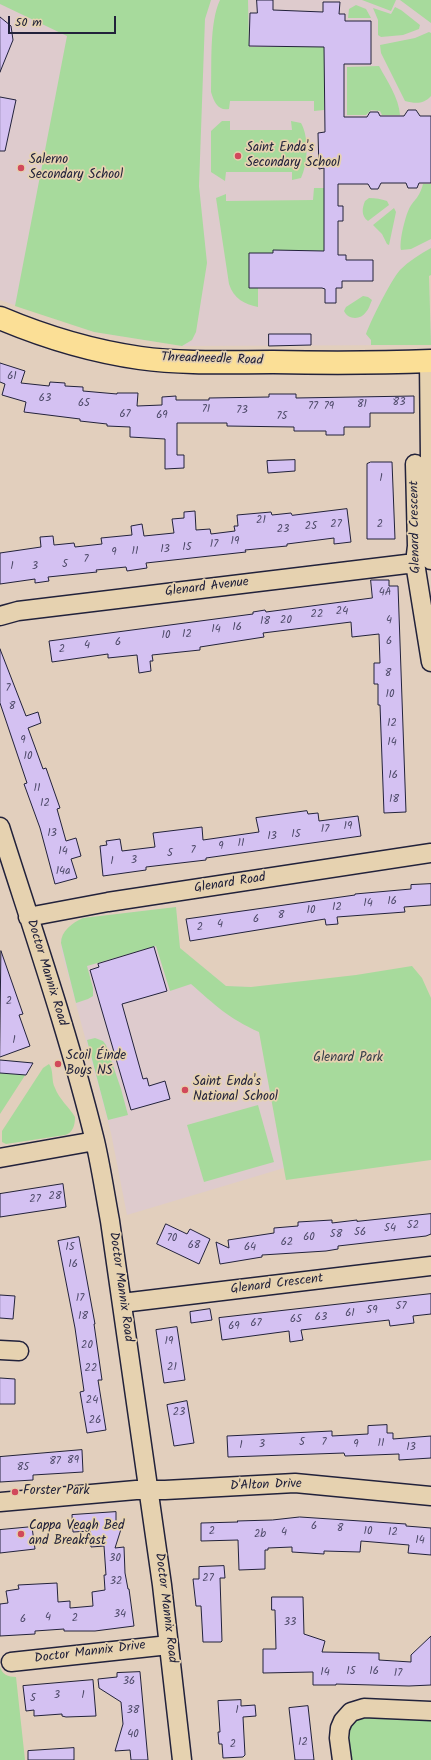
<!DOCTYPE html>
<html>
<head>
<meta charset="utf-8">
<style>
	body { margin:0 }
	#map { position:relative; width:431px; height:1760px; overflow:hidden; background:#e2cfbd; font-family:Kalam,sans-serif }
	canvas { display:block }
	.scale { position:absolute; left:8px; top:16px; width:108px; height:18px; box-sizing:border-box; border:2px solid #22223b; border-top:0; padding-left:5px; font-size:12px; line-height:14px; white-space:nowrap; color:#22223b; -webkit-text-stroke:3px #e6d2b0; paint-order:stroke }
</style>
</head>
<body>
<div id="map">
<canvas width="431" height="1760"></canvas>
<div class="scale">50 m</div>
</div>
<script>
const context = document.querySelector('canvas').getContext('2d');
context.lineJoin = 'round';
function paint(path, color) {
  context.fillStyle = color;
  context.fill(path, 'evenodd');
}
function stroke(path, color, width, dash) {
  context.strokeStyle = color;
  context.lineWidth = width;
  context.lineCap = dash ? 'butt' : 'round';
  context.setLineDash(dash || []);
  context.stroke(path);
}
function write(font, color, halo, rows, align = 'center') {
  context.font = font + ' Kalam,sans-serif';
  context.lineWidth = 3.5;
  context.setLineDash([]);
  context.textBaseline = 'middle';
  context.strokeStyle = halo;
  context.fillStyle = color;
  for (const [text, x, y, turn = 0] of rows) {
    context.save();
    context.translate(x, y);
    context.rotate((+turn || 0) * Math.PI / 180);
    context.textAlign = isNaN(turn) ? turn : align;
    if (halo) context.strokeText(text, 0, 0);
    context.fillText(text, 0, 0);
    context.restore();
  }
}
paint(new Path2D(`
	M0,0H431V275L429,276L431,345L182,346L94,332L0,300Z
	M176,907L180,948L226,986L251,987L284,1168L127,1215L111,1133L61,949V939L70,926L83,918Z`), '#decbcd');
paint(new Path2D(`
	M0,0H211L205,19L199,186L207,263L196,332L192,340L182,346L94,332L15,306L67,36L0,4Z
	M220,0H248L249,47H324V110L314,111V101H230L229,109C218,111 214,102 211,92C212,66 209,23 220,0Z
	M362,0H396L391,11Z
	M400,0H431V23Z
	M356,5L366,9L371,18H348L349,9Z
	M395,7L401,10L420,25L419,29L403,35L381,37L378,35V20L373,8L391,14Z
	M429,32L431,33V96C424,104 416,104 405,101L381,53L380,45L415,38Z
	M379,66C387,81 399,98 400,115H382L380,111L371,110L366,115H347V67Z
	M222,121H230V130H292L291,121L301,123C309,137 308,163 301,178L292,180V172H226L225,181L211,172V131Z
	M423,184H431V239L411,249L401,250C399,242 405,217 409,209C414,199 419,199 423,184Z
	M314,188H324V254L303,250H274L273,253H249V288H258V307C244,304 234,299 229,284L216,198L226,194V201L313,200Z
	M369,198C376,198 381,199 387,201L389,205L368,221C361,216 362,208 365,201Z
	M394,208L396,212L389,245L387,244L382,234L373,225Z
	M431,248V275L429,276L431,345H371V340L366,334C371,320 391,280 400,270C409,261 420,254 431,248Z
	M363,296L368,297L372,300C370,304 369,309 366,312C361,320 348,320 344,311L346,307Z
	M176,907L180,948L226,986L251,987L356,975L412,966L422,978L431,998V1160L286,1180L259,1032C228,1018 215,1005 191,984L170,991L156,946L87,966L93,988V996L88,999L76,1003L61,943C61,931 72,923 83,918Z
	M95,1038L103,1041L106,1045L121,1089L128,1115L108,1120L87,1040Z
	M0,1060L33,1063L0,1114Z
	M49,1064C54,1070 51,1081 55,1088C59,1099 69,1107 75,1117C75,1125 73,1133 65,1135L6,1144L2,1142V1131L43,1068Z
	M258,1105L274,1162L204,1182L187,1125Z
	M0,1667C2,1674 8,1677 16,1677L25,1760H0Z
	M361,1717L431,1718V1760H351C349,1741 343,1728 361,1717Z`), '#a7da9c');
const building = new Path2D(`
	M257,0H273V10L323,12V2H340L339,14H345V21H371V64H344V117H367L370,112H378L380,116H404L408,110H416L420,116H431V183H419L417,188H408L406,183H381L378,189H371L368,184H338V206H343V221H338V255H346V260H373V281H342V288H336V303H325V289L322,288H249V253H273V250L324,251V168L319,169L318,133L325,132L324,47L249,46L250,13H257Z
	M0,17L11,26L13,40L0,72Z
	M0,97L16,100L5,151H0Z
	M269,334H311V345L269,346Z
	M0,363L25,371L21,383L49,386L50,382L65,383V386L83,387V391L117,394V393H138L137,406L162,405V397L176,396V400H209V398L269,397V394H296V398L414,396V413H370V427H344V435H326V431H294V427L227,426V423H177V455H184V468L165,469V439L130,437V427L107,426V424L80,421V419L24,412L26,402L2,395L5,384L0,382Z
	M295,460V471L268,473L267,461Z
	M371,462H392L395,539H367V464Z
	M347,509L351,542L334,544V538L287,544V546L245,550L246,552L146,563L147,568L127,571L126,567L96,570L97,572L48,577L49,581L35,583V579L0,584V553L41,547L40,537L53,536L54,545L74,543L75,547L102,544L101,538L132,535L131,526L142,524L144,536L174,533L172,519L184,518V512L195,511L196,530L210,529L211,534L235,531L234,526H238L237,515L271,512L272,515L291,513L292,515Z
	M371,580H389V586H398L406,812L384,813L380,705H378V684H374V663H380L379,634L352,637L351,622L263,633L264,637L200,647V650L152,655L153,661H150L151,671L139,673L137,655L108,658V654L52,662L49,641L253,614V612L265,610L266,612L372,598Z
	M0,649L26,716L38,712L41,723L28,728L43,769L46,768L60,808L57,809L66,841L76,838L81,856L71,859L77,878L55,884L40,828L24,784L27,783L0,703Z
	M307,811L308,814L318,813L319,821L358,816L361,836L206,858V860L146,867V870L103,876L100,846L107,845L106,841L120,839L122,851L155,847L153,833L202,827L203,840L259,832L256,818Z
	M431,884V905L404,907L405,912L337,917L338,924L326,925L325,919L190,941L186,919L355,895V894L411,889V885Z
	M154,947L167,991L122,1004L143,1079L147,1078L149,1086L165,1081L170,1099L131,1110L90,970L99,967L98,964Z
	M1,951L23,1014L19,1015L30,1046L0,1057Z
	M0,1060L33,1063L26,1075L0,1073Z
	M63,1184L66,1207L0,1217V1194Z
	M431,1214V1234L426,1236L338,1246V1249L326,1251L262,1255V1257L220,1264L216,1242L229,1248L228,1240L274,1233V1228L298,1226V1222L332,1220V1223L357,1220V1221Z
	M166,1224L187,1234L190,1229L210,1239L199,1264L157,1244Z
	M79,1237L95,1324H94L102,1380H98L106,1430L87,1433L80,1392L84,1391L75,1328L58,1241Z
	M431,1294V1314L413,1316L414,1323L390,1326L389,1320L301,1330L303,1340L290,1342L289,1331L222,1340L219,1318Z
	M0,1295L15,1296L13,1319L0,1318Z
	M210,1309L212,1320L191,1323L190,1312Z
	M177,1327L185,1380L164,1383L156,1330Z
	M0,1378L15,1379V1404H0Z
	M187,1401L194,1443L174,1446L167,1405Z
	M387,1425V1433H393V1439L431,1436V1458L399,1460V1454L345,1456L344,1453L228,1457L227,1436L332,1431V1436L368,1434V1426Z
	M82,1450L83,1472L33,1475V1480L0,1482V1457Z
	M116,1512V1523L122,1526L115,1548L124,1547L125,1573L128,1589H129L134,1626L95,1631H64V1629L35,1631V1634L0,1636V1604L8,1603L6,1591L19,1589L18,1585L57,1583L58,1602L70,1601V1608L93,1606L92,1592L105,1590L104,1575H106L104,1546L91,1547L90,1531L73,1532L72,1515Z
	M300,1517L406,1524V1526L431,1528V1555L408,1553L409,1545L361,1541L360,1552L324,1551V1554L292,1552V1547L268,1548V1550H265V1569L239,1570L238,1540L201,1541V1523L238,1522L237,1521L272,1520Z
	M32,1527L35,1549L0,1553V1530Z
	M224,1566L225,1578H220L222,1641L221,1642H203L201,1606H196L193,1579H199V1567Z
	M272,1597H303L304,1634L325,1641L322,1652L379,1653V1660L411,1662V1655L431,1636V1685L409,1686L336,1684V1685H313V1672L263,1673V1649H276L275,1610H272Z
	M140,1672L148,1760H131L130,1750L115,1751L123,1724L121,1702L99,1688L98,1679L117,1677V1673Z
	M93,1680L96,1716L66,1717L62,1716V1714L34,1716V1710L26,1711L23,1686Z
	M241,1700V1706L255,1705L256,1716L243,1717L245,1755L243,1757L223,1758L222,1744H219L218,1732H220L218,1701Z
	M308,1706L314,1760H295L289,1708Z
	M74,1748V1760H28V1751Z`);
paint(building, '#d4c1f2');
stroke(building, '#22223b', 1);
const minor = new Path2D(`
	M429,361L431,560
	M415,464L417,546L415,563L431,662
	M0,616L18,611L415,563
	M0,827C33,931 69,1035 95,1141C101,1167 105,1194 110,1221L162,1585L182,1760
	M28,917L108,902L431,853
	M0,1158L95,1141
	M122,1303L431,1266
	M0,1350L19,1351
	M0,1502L136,1490H165L295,1483L431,1496
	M11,1662L169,1645
	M342,1760L339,1738L340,1728L343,1721L351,1712L364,1708L431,1711`);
const major = new Path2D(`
	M0,318C45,337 91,351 140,358C184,364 229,362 273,362C326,363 378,363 431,361`);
stroke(minor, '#22223b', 21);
stroke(major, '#22223b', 25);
stroke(minor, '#e6d2b0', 18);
stroke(major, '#fbdf96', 22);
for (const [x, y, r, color] of [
	[238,156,4,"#d1495b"],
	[21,168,4,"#d1495b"],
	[58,1064,4,"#d1495b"],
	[185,1090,4,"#d1495b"],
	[15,1492,4,"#d1495b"],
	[21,1534,4,"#d1495b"]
]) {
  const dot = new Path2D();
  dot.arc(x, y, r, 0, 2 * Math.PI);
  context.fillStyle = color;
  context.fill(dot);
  stroke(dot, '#e6d2b0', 1.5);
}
write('11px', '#4e4a69', null, [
	["61",12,377],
	["63",45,399],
	["83",399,403],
	["65",84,404],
	["81",362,405],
	["77",313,407],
	["79",329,407],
	["71",206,410],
	["73",242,411],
	["67",125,415],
	["69",162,416],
	["75",282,417],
	["1",381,479],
	["21",261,521],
	["27",336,525],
	["2",380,525],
	["25",311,527],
	["23",283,530],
	["19",235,542],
	["17",214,545],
	["15",187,548],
	["13",165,550],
	["11",135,552],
	["9",114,553],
	["7",86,560],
	["5",65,565],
	["1",12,567],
	["3",35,567],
	["4A",385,593],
	["24",342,612],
	["22",317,615],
	["20",286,621],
	["4",389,621],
	["18",265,622],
	["16",237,628],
	["14",216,630],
	["12",187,635],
	["10",166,636],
	["6",389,642],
	["6",118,643],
	["4",87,646],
	["2",62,650],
	["8",388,674],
	["7",8,689],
	["10",390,695],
	["8",12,707],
	["12",392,724],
	["9",23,741],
	["14",392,743],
	["10",28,757],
	["16",393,776],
	["11",37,789],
	["18",394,800],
	["12",45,804],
	["19",348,827],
	["17",325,830],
	["13",52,834],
	["15",296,835],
	["13",272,837],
	["11",241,844],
	["9",221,847],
	["7",193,851],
	["14",63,852],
	["5",170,854],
	["3",134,861],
	["1",112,862],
	["14a",63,872],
	["16",392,902],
	["14",368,904],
	["12",337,908],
	["10",311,911],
	["8",281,916],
	["6",256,920],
	["4",220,925],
	["2",200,928],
	["2",9,1002],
	["1",14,1041],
	["28",55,1197],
	["27",35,1200],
	["52",413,1226],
	["54",390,1229],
	["56",360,1233],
	["58",336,1235],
	["60",309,1238],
	["70",172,1239],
	["62",287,1243],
	["68",194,1246],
	["15",70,1248],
	["64",250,1248],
	["16",73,1265],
	["17",80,1299],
	["57",401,1307],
	["59",372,1311],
	["61",350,1314],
	["18",83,1317],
	["63",321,1318],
	["65",296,1320],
	["67",256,1324],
	["69",234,1327],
	["19",169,1342],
	["20",87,1346],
	["21",172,1368],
	["22",91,1369],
	["24",92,1401],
	["23",179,1413],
	["26",95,1421],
	["5",302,1443],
	["7",324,1443],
	["11",381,1444],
	["3",262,1445],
	["9",356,1445],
	["1",241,1446],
	["13",411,1448],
	["89",73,1461],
	["87",55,1462],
	["85",23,1468],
	["6",314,1527],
	["8",340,1529],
	["2",212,1532],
	["10",368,1532],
	["4",284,1533],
	["12",393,1533],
	["2b",260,1535],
	["14",420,1541],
	["30",115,1559],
	["27",208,1579],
	["32",116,1582],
	["34",120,1615],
	["4",48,1618],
	["2",75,1619],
	["6",23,1620],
	["33",290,1623],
	["15",351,1672],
	["16",374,1672],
	["14",325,1673],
	["17",398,1674],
	["36",129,1682],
	["3",57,1696],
	["1",83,1696],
	["5",33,1699],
	["38",133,1711],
	["1",237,1711],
	["40",133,1735],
	["12",303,1743],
	["2",233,1745]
]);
write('13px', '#22223b', '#e6d2b0', [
	["Saint Enda's",246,149],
	["Secondary School",246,164],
	["Salerno",29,161],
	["Secondary School",29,176],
	["Scoil Éinde",66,1057],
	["Boys NS",66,1072],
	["Saint Enda's",193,1083],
	["National School",193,1098],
	["Forster Park",23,1492],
	["Cappa Veagh Bed",29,1527],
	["and Breakfast",29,1542]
], 'left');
write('13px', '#22223b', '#e6d2b0', [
	["Threadneedle Road",212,360,2],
	["Glenard Crescent",416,527,-91],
	["Glenard Avenue",207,588,-7],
	["Glenard Road",230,884,-9],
	["Doctor Mannix Road",46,973,73],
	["Glenard Crescent",277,1285,-7],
	["Doctor Mannix Road",120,1287,82],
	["D'Alton Drive",266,1486,-2],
	["Doctor Mannix Road",165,1608,83],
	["Doctor Mannix Drive",90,1653,-7]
]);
write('13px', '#363e4a', '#e6d2b0', [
	["Glenard Park",348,1059]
]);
</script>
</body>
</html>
